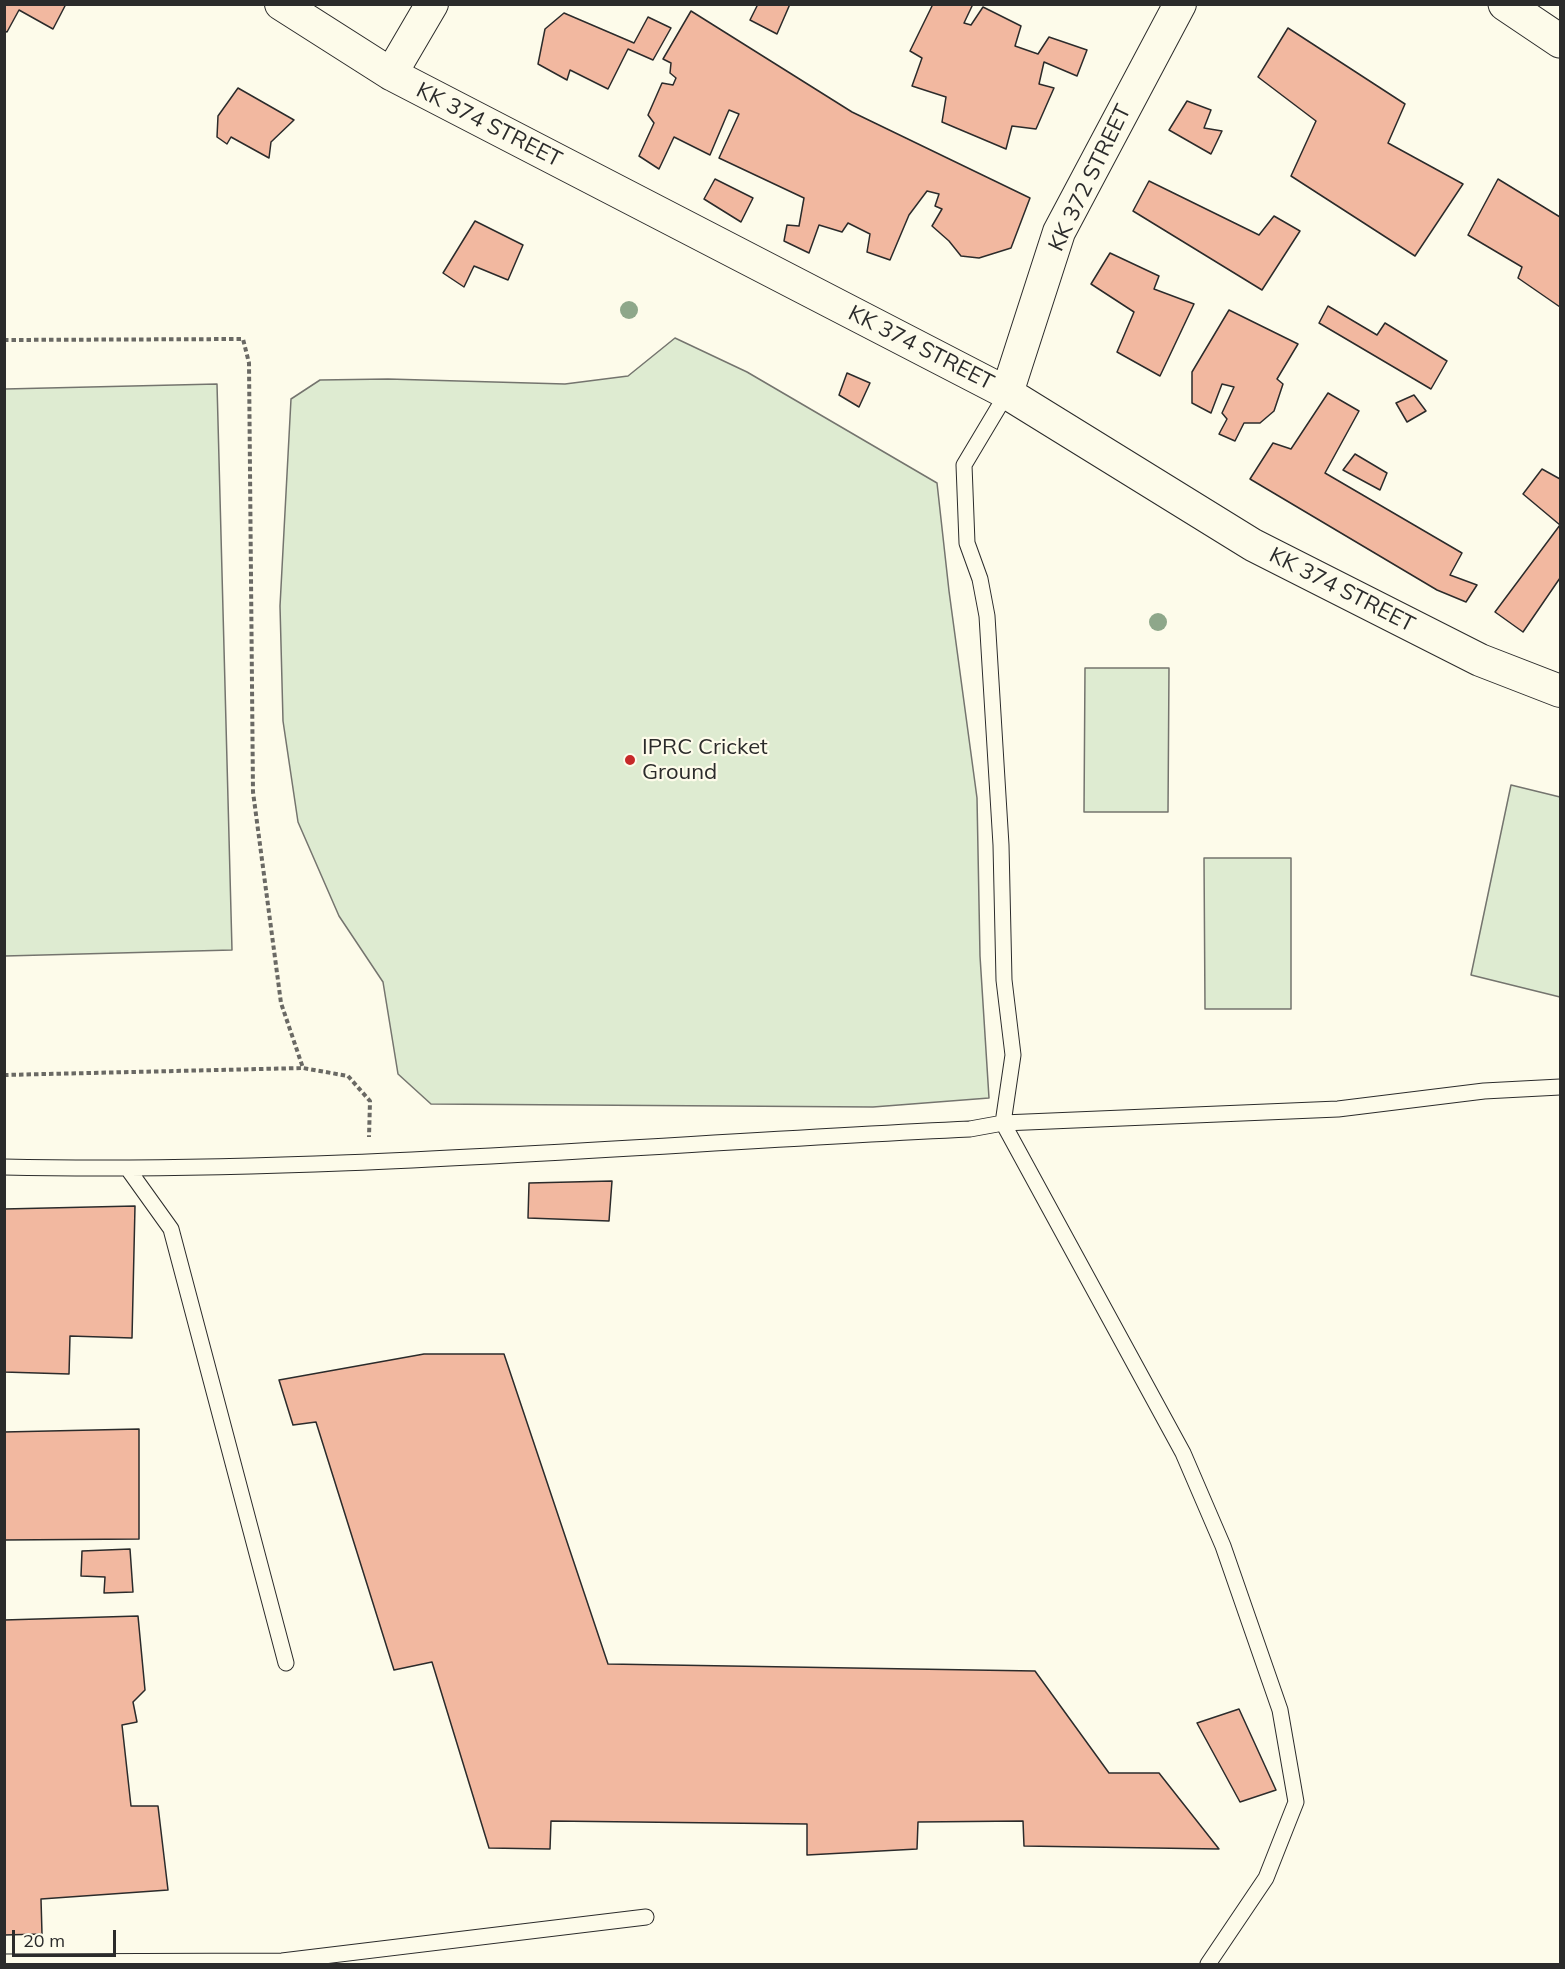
<!DOCTYPE html>
<html>
<head>
<meta charset="utf-8">
<style>
	body { margin:0 }
	#map { position:relative; width:1565px; height:1969px; overflow:hidden; background:#fdfbea; font-family:Mulish,sans-serif }
	canvas { display:block }
	.frame { position:absolute; inset:0; border:6px solid #2b2b2b; pointer-events:none }
	.scale { position:absolute; left:12px; top:1930px; width:104px; height:27px; box-sizing:border-box; border:3px solid #2b2b2b; border-top:0; padding-left:8px; font-size:18px; line-height:21px; white-space:nowrap; color:#2b2b2b; -webkit-text-stroke:4px #fdfbea; paint-order:stroke }
</style>
</head>
<body>
<div id="map">
<canvas width="1565" height="1969"></canvas>
<div class="frame"></div>
<div class="scale">20 m</div>
</div>
<script>
const context = document.querySelector('canvas').getContext('2d');
context.lineJoin = 'round';
function paint(path, color) {
  context.fillStyle = color;
  context.fill(path, 'evenodd');
}
function stroke(path, color, width, dash) {
  context.strokeStyle = color;
  context.lineWidth = width;
  context.lineCap = dash ? 'butt' : 'round';
  context.setLineDash(dash || []);
  context.stroke(path);
}
function write(font, color, halo, rows, align = 'center') {
  context.font = font + ' Mulish,sans-serif';
  context.lineWidth = 4.5;
  context.setLineDash([]);
  context.textBaseline = 'middle';
  context.strokeStyle = halo;
  context.fillStyle = color;
  for (const [text, x, y, turn = 0] of rows) {
    context.save();
    context.translate(x, y);
    context.rotate((+turn || 0) * Math.PI / 180);
    context.textAlign = isNaN(turn) ? turn : align;
    if (halo) context.strokeText(text, 0, 0);
    context.fillText(text, 0, 0);
    context.restore();
  }
}
const green = new Path2D(`
	M675,338L747,372L937,483L949,591L977,798L980,956L989,1098L873,1107L431,1104L398,1074L383,982L339,916L298,822L283,721L280,606L291,399L320,380L388,379L565,384L628,376Z
	M217,384L232,950L5,956V389Z
	M1085,668H1169L1168,812H1084Z
	M1511,785L1560,797V997L1471,975Z
	M1204,858H1291V1009H1205Z`);
paint(green, '#deebd1');
stroke(green, '#74746e', 1.5);
const building = new Path2D(`
	M4,4H66L53,29L19,10L7,32L4,31Z
	M758,4H790L777,34L750,20Z
	M933,4H973L964,23L971,25L983,7L1021,26L1015,46L1038,54L1049,37L1087,50L1077,76L1044,62L1039,84L1054,88L1036,129L1012,126L1006,149L942,122L946,97L912,86L922,58L910,51Z
	M691,11L852,112L1030,198L1011,248L979,258L961,256L949,241L932,226L942,209L935,206L939,194L927,191L909,215L890,260L867,252L870,234L848,223L842,232L819,225L809,253L784,241L787,225L799,226L804,198L719,158L739,114L729,110L710,155L674,137L659,169L639,156L654,123L648,115L662,83L673,85L676,78L670,73L671,63L663,59Z
	M564,13L634,43L648,17L671,28L653,60L628,49L608,89L570,70L567,80L538,64L545,29Z
	M1288,28L1405,104L1388,143L1463,184L1415,256L1291,176L1316,121L1258,77Z
	M238,88L294,120L271,142L269,158L231,137L227,144L217,137L218,116Z
	M1187,101L1211,110L1204,128L1222,131L1211,154L1169,130Z
	M715,179L753,198L741,222L704,199Z
	M1498,179L1560,217V307L1518,278L1522,267L1468,235Z
	M1149,181L1259,235L1274,216L1300,231L1262,290L1133,211Z
	M475,221L523,245L508,280L474,266L464,287L443,273Z
	M1110,253L1159,276L1154,289L1194,304L1160,376L1117,352L1134,312L1091,284Z
	M1328,306L1377,335L1385,323L1447,361L1431,389L1319,323Z
	M1229,310L1298,344L1277,379L1283,384L1274,411L1260,423H1244L1235,441L1219,434L1227,419L1222,413L1234,387L1222,384L1211,413L1192,403V372Z
	M847,373L870,383L859,407L839,395Z
	M1328,393L1359,411L1325,473L1462,553L1450,575L1477,585L1466,602L1437,590L1250,479L1273,443L1291,449Z
	M1414,395L1426,411L1407,422L1396,403Z
	M1355,454L1387,473L1380,490L1343,470Z
	M1542,469L1560,479V578L1523,632L1495,612L1560,525L1523,494Z
	M612,1181L609,1221L528,1218L529,1183Z
	M135,1206L132,1338L70,1336L69,1374L4,1372V1209Z
	M424,1354H504L608,1664L1035,1671L1109,1773H1159L1219,1849L1024,1846L1023,1821L918,1822L917,1849L807,1855V1824L551,1821L550,1849L489,1848L432,1662L394,1670L316,1422L293,1425L279,1380Z
	M139,1429V1539L4,1540V1432Z
	M130,1549L133,1592L104,1593L105,1577L81,1576L82,1551Z
	M138,1616L145,1690L133,1702L137,1722L122,1725L131,1806H158L168,1890L41,1899L42,1934L4,1935V1620Z
	M1239,1709L1276,1790L1240,1802L1197,1723Z`);
paint(building, '#f2b8a0');
stroke(building, '#2b2b2b', 1.5);
const service = new Path2D(`
	M1007,393L964,465L967,543L980,579L987,616L1001,845L1004,980L1013,1055L1003,1123L1183,1453L1223,1546L1280,1710L1296,1802L1266,1878L1208,1964
	M4,1167C326,1174 648,1144 970,1129L1003,1123L1338,1109L1484,1091L1560,1087
	M128,1169L171,1229L286,1663
	M4,1962L282,1961L646,1917`);
const minor = new Path2D(`
	M281,4L391,74L1007,393L1253,545L1480,660L1560,691
	M391,74L432,4
	M1007,393L1059,232L1180,4`);
const secondary = new Path2D(`
	M1505,4L1560,41`);
stroke(service, '#2b2b2b', 17);
stroke(minor, '#2b2b2b', 34);
stroke(secondary, '#2b2b2b', 35);
stroke(new Path2D(`
	M4,340L243,339L249,363L253,792L281,1003L303,1068L348,1076L370,1101L369,1137
	M4,1075L303,1068`), '#6a6964', 4, [4.5, 3]);
stroke(service, '#fdfbea', 15);
stroke(minor, '#fdfbea', 32);
stroke(secondary, '#fdfbea', 33);
context.fillStyle = '#8ea78a';
for (const [x, y] of [
	[629,310],
	[1158,622]
]) {
  context.beginPath();
  context.arc(x, y, 9, 0, 2 * Math.PI);
  context.fill();
}
for (const [x, y, r, color] of [
	[630,760,6,"#c62828"]
]) {
  const dot = new Path2D();
  dot.arc(x, y, r, 0, 2 * Math.PI);
  context.fillStyle = color;
  context.fill(dot);
  stroke(dot, '#fdfbea', 2);
}
write('22px', '#2b2b2b', '#fdfbea', [
	["KK 374 STREET",489,125,27],
	["KK 372 STREET",1090,178,-64],
	["KK 374 STREET",921,348,27],
	["KK 374 STREET",1342,590,27]
]);
write('22px', '#2b2b2b', '#fdfbea', [
	["IPRC Cricket",642,747],
	["Ground",642,772]
], 'left');
</script>
</body>
</html>
